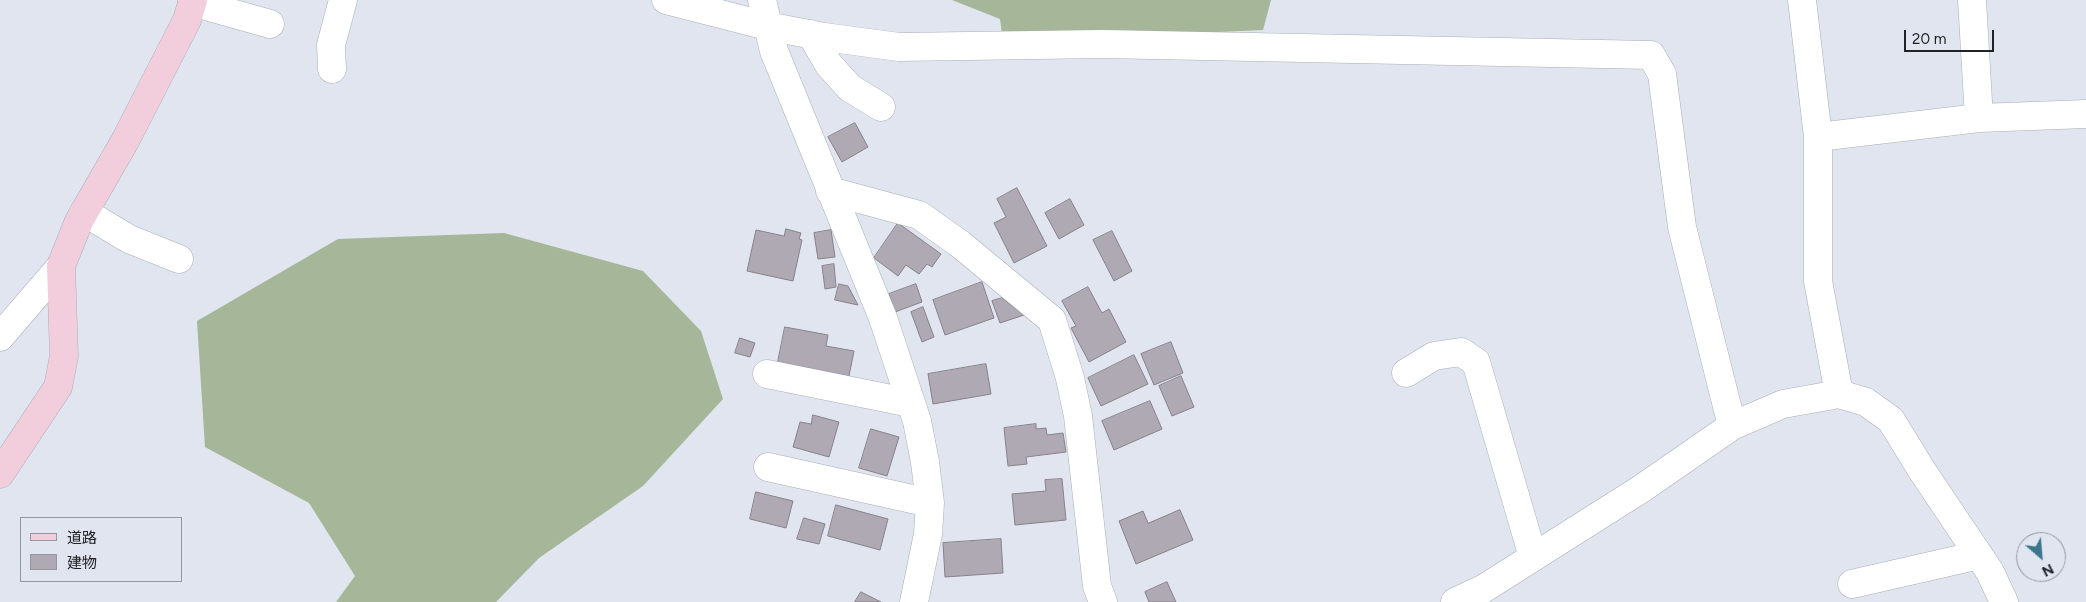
<!DOCTYPE html>
<html>
<head>
<meta charset="utf-8">
<style>
	body { margin:0 }
	#map { position:relative; width:2086px; height:602px; overflow:hidden; background:#e0e5ef; font-family:Figtree,"Noto Sans JP",sans-serif }
	canvas { display:block }
	.legend { position:absolute; left:20px; top:517px; width:162px; height:65px; box-sizing:border-box; background:#e0e5ef; border:1px solid #93979e; margin:0; padding:6px 9px; list-style:none; font-size:15px; color:#202225 }
	.legend li { display:flex; align-items:center; gap:10px; height:25px }
	.legend b { width:25px; border:1px solid #93979e }
	.north { position:absolute; left:2016px; top:532px; width:50px; height:50px; box-sizing:border-box; background:#e0e5ef; border:1px solid #93979e; border-radius:50%; rotate:153deg; font-size:14px; font-weight:700; line-height:20px; text-align:center; color:#202225 }
	.north::after { content:''; display:block; margin:auto; width:18px; height:22px; background:#3a778d; clip-path:polygon(50% 0,100% 100%,50% 72%,0 100%) }
	.scale { position:absolute; left:1904px; top:30px; width:90px; height:22px; box-sizing:border-box; border:2px solid #202225; border-top:0; padding-left:6px; font-size:15px; line-height:18px; white-space:nowrap; color:#202225; -webkit-text-stroke:4px #e0e5ef; paint-order:stroke }
</style>
</head>
<body>
<div id="map">
<canvas width="2086" height="602"></canvas>
<ul class="legend">
<li><b style="height:6px;background:#f2cedc"></b>道路</li>
<li><b style="height:14px;background:#aea9b2"></b>建物</li>
</ul>
<div class="north">N</div>
<div class="scale">20 m</div>
</div>
<script>
const context = document.querySelector('canvas').getContext('2d');
context.lineJoin = 'round';
function paint(path, color) {
  context.fillStyle = color;
  context.fill(path, 'evenodd');
}
function stroke(path, color, width, dash) {
  context.strokeStyle = color;
  context.lineWidth = width;
  context.lineCap = dash ? 'butt' : 'round';
  context.setLineDash(dash || []);
  context.stroke(path);
}
paint(new Path2D(`
	M952,0H1271L1263,30L1003,42L1000,19Z
	M504,233L643,271L701,331L723,399L643,486L539,558L496,602H336L355,576L309,503L205,447L197,321L338,239Z`), '#a6b699');
const building = new Path2D(`
	M855,123L868,147L842,162L828,137Z
	M1017,188L1047,246L1014,263L994,223L1006,217L997,199Z
	M1070,199L1084,225L1059,239L1045,213Z
	M898,223L941,254L932,267L927,264L919,274L906,265L898,276L874,258Z
	M786,229L801,233L799,239L802,240L793,281L747,271L756,230L784,236Z
	M831,230L835,257L818,259L814,233Z
	M1112,231L1132,271L1114,281L1093,240Z
	M834,264L836,287L825,289L822,266Z
	M982,282L994,318L945,335L933,300Z
	M839,284L848,286L858,305L835,300Z
	M916,284L922,302L895,312L889,294Z
	M1088,287L1102,313L1109,309L1126,342L1089,362L1071,328L1076,326L1062,301Z
	M1002,298L1024,315L1000,323L992,301Z
	M923,307L934,337L922,342L911,312Z
	M785,327L828,335L826,346L854,351L849,376L778,362Z
	M740,338L755,343L750,357L735,353Z
	M1171,342L1183,373L1154,385L1141,354Z
	M1134,355L1148,384L1101,406L1088,378Z
	M986,364L991,394L933,404L928,374Z
	M1181,376L1194,407L1172,416L1159,386Z
	M1150,401L1162,429L1114,450L1102,421Z
	M813,415L839,422L829,457L793,447L800,422L811,424Z
	M1036,424V429L1046,428L1047,435L1063,433L1066,452L1026,457L1027,464L1008,466L1004,428Z
	M871,429L899,437L887,476L859,468Z
	M1062,479L1066,520L1015,525L1012,494L1046,491L1045,480Z
	M756,492L793,501L786,528L750,519Z
	M836,505L888,519L880,550L828,536Z
	M1180,510L1193,540L1136,564L1119,521L1143,511L1148,523Z
	M804,518L825,524L819,544L797,539Z
	M1001,539L1003,573L945,577L943,543Z
	M1167,582L1176,602H1149L1145,592Z
	M861,592L881,602H855Z`);
paint(building, '#aea9b2');
stroke(building, '#86818a', 1);
const street = new Path2D(`
	M666,0L767,26L824,37L899,47L1103,44L1651,55L1662,74L1682,227L1732,426
	M762,0L774,51L883,318L917,421L925,462L930,503L928,534L914,602
	M1802,0L1818,137V281L1839,394
	M1972,0L1979,118
	M192,2L270,24
	M811,34L829,65L850,88L881,107
	M332,69L331,45L343,0
	M1818,137L1979,118L2086,114
	M830,191L919,215L960,244L1052,320L1070,378L1078,416L1097,586L1103,602
	M84,212L129,239L179,259
	M0,337L61,266
	M1406,373L1434,356L1461,352L1476,362L1533,557
	M767,374L911,403
	M768,467L930,503
	M1852,584L1979,555
	M1455,602L1483,589L1641,489L1732,426L1783,404L1839,394L1866,402L1891,420L1921,469L1990,572L2004,602`);
const secondary = new Path2D(`
	M0,474L58,387L64,356L61,266L79,221L125,141L187,20L193,0`);
stroke(street, '#a9aeb7', 29);
stroke(secondary, '#a9aeb7', 29);
stroke(street, '#fff', 28);
stroke(secondary, '#f2cedc', 28);
</script>
</body>
</html>
